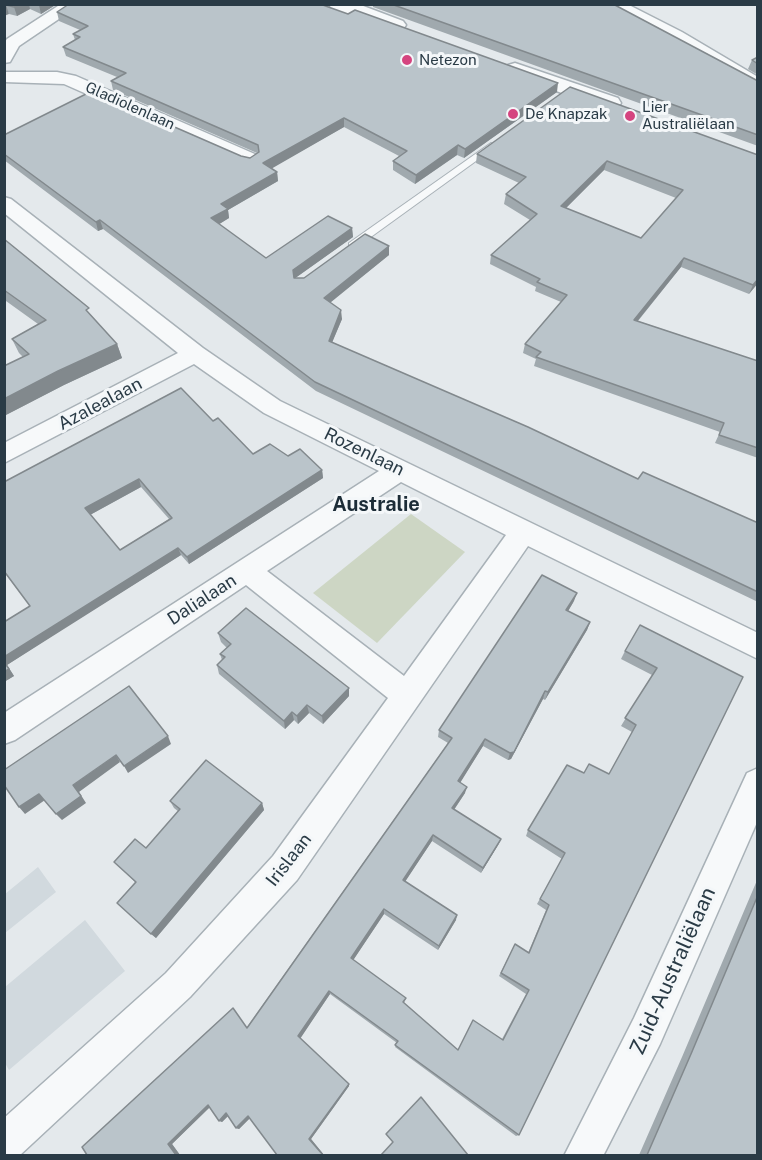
<!DOCTYPE html>
<html>
<head>
<meta charset="utf-8">
<style>
	body { margin:0 }
	#map { position:relative; width:762px; height:1160px; overflow:hidden; background:#e4e9ec; font-family:"Public Sans",sans-serif }
	canvas { display:block }
	.frame { position:absolute; inset:0; border:6px solid #2a3b46; pointer-events:none }
</style>
</head>
<body>
<div id="map">
<canvas width="762" height="1160"></canvas>
<div class="frame"></div>
</div>
<script>
const context = document.querySelector('canvas').getContext('2d');
context.lineJoin = 'round';
function paint(path, color) {
  context.fillStyle = color;
  context.fill(path, 'evenodd');
}
function stroke(path, color, width, dash) {
  context.strokeStyle = color;
  context.lineWidth = width;
  context.lineCap = dash ? 'butt' : 'round';
  context.setLineDash(dash || []);
  context.stroke(path);
}
function write(font, color, halo, rows, align = 'center') {
  context.font = font + ' "Public Sans",sans-serif';
  context.lineWidth = 6;
  context.setLineDash([]);
  context.textBaseline = 'middle';
  context.strokeStyle = halo;
  context.fillStyle = color;
  for (const [text, x, y, turn = 0] of rows) {
    context.save();
    context.translate(x, y);
    context.rotate((+turn || 0) * Math.PI / 180);
    context.textAlign = isNaN(turn) ? turn : align;
    if (halo) context.strokeText(text, 0, 0);
    context.fillText(text, 0, 0);
    context.restore();
  }
}
paint(new Path2D(`
	M38,867L56,892L5,933V894Z
	M85,920L125,971L9,1070L5,1063V987Z`), '#d1d9de');
paint(new Path2D(`
	M411,514L465,552L377,643L313,593Z`), '#cdd6c4');
const service = new Path2D(`
	M491,143L496,146L494,148L357,247H349V243Z`);
const minor = new Path2D(`
	M61,4H81L19,46L10,62L4,63V43L7,39Z
	M606,4H627L682,32L758,77V90Z
	M4,72H57L76,76L257,155L259,159L250,165L243,163L64,84L4,82Z
	M4,197L11,199L203,348L280,401L758,633V659L528,546L297,880L190,997L19,1156H4V1118L166,973L273,856L388,698L246,585L15,740L4,744V713L379,471L264,413L194,364L4,463V443L178,353L4,213ZM401,482L506,535L404,676L267,571Z
	M758,768V820L660,1044L603,1156H564L634,1018L747,773Z`);
const tertiary = new Path2D(`
	M329,4H358L403,21L406,25L403,29H389L331,8Z
	M515,63L618,98L621,103L618,108H602L508,73L505,69L508,65Z`);
stroke(service, '#a8b1b7', 2);
stroke(minor, '#a8b1b7', 3);
stroke(tertiary, '#a8b1b7', 3);
paint(service, '#f7f9fa');
paint(minor, '#f7f9fa');
paint(tertiary, '#f7f9fa');
paint(new Path2D(`
	M4,4H57L41,14L30,9L17,16L9,14Z
	M373,4H616V6L758,81V146L373,7Z
	M57,12L557,92L464,158L457,155L415,184L393,170V161L399,156L344,127L271,168L277,172L278,181L228,210L229,218L219,224L266,258L352,228L353,237L295,278H304L389,246V255L330,302L342,319L332,342L638,479L756,522L758,518V602L316,391L103,229L98,231L4,160V135L241,156L250,158L257,153L113,90L111,81L117,77L66,56L63,47L75,40L73,34L80,30L59,21Z
	M758,57V75L748,69L752,60Z
	M477,154L758,155V283L749,294L681,267L638,321L758,361V458L715,443L720,432L534,366L536,359L523,353L525,344L561,302L535,291L536,287L490,264L491,255L530,220L504,204L506,194L519,183L476,163ZM604,170L676,198L641,238L566,208Z
	M4,239L91,315L117,344L122,358L64,385L4,416V366L23,357L19,353L12,339L38,324L6,301L4,302Z
	M213,421L253,454L288,456L322,470L323,478L189,564L181,555L64,628L7,665L14,676L4,682V622L30,606L4,572V482ZM141,487L169,519L120,550L90,515Z
	M574,601L568,611L590,622L587,630L545,700L543,699L511,759L508,760L483,746L460,782L465,793L454,810L501,839L498,845L481,873L432,841L405,881L456,920L438,950L384,914L353,960L406,998L404,1003L457,1050L502,1039L526,994L499,976L513,948L528,953L546,910L537,904L562,859L526,836L528,830L584,773L609,774L632,732L621,726L652,675L621,659L625,651L743,677L519,1135L516,1136L395,1047L397,1043L330,994L300,1038L349,1084V1086L311,1139L324,1155H277L250,1118L239,1129L236,1128L228,1116L222,1122L210,1107L172,1144L180,1155H87L247,1027L448,743L438,737L439,730Z
	M218,633L349,688V696L323,724L309,713L298,724L294,720L285,729L219,674L217,665L222,660L220,654L227,648L221,642Z
	M170,801L262,803L264,810L156,938L117,903L135,882L114,862L146,848L179,812L174,808Z
	M758,878V1155H639L682,1057Z`), '#a0a9ae');
paint(new Path2D(`
	M20,4H29L30,9L17,16L14,7Z
	M40,4H57L41,14L39,5Z
	M6,5L9,14L4,16V6Z
	M558,83L557,92L464,158L465,149Z
	M344,118V127L264,173L263,163Z
	M458,145L457,155L415,184L416,175Z
	M607,161L604,170L559,215L561,206Z
	M277,172L278,181L228,210L229,218L213,228L211,218L221,204Z
	M100,220L103,229L98,231L96,222Z
	M352,228L353,237L294,279L293,270Z
	M389,246V255L325,307L324,298Z
	M684,258L681,267L631,329L634,320Z
	M758,279V283L749,294L753,285Z
	M341,310L342,319L329,350V341Z
	M117,344L122,358L64,385L4,416V399L58,371Z
	M322,470L323,478L189,564L187,557Z
	M139,479L141,487L88,516L85,508Z
	M178,548L181,555L7,665L14,676L4,682V657Z
	M577,593L574,601L564,618L566,610Z
	M590,622L587,630L545,700L548,692Z
	M349,688V696L323,724L322,716Z
	M545,691L543,699L511,759L508,760L510,753Z
	M307,705L309,713L298,724L297,716Z
	M292,712L294,720L285,729L284,721Z
	M168,736L171,744L128,773L124,766Z
	M485,739L483,746L457,788L458,781Z
	M116,755L120,762L79,792L86,803L62,820L56,814L73,785Z
	M467,787L465,793L451,814L452,808Z
	M39,794L45,800L25,814L19,807Z
	M262,803L264,810L156,938L151,934Z
	M433,835L432,841L403,885V880Z
	M501,839L498,845L481,873L483,868Z
	M384,909V914L352,962L351,958Z
	M457,915L456,920L438,950L439,946Z
	M329,991L330,994L300,1039L298,1036Z
	M349,1084V1086L311,1139L324,1155H323L309,1139Z
	M208,1105L211,1106L172,1144L180,1155H176L168,1144Z
	M226,1113L229,1115L222,1122L219,1121Z
	M248,1116L251,1117L239,1129L236,1128Z`), '#82898d');
const building = new Path2D(`
	M4,4H20L14,7L6,5L4,6Z
	M69,4H320L348,14L355,10L558,83L465,149L458,145L416,175L393,161L407,151L344,118L263,163L277,172L221,204L228,209L211,218L266,258L328,216L352,228L293,270L294,278H304L365,234L389,246L324,298L341,310L329,341L528,427L638,479L643,472L756,522L758,520V592L315,382L100,220L96,222L4,154V135L92,91L241,156L250,158L259,152L258,145L111,81L126,73L63,47L80,37L73,34L88,26L57,12Z
	M391,4H613L758,81V135Z
	M758,57V64L752,60Z
	M570,87L758,155V279L753,285L684,258L634,320L758,361V448L719,435L724,423L536,357L541,352L525,344L567,295L537,282L540,279L491,255L537,214L506,194L526,177L477,154ZM607,161L683,190L641,238L561,206Z
	M4,239L89,308L86,310L117,344L58,371L4,399V366L29,354L12,339L46,320L4,290Z
	M181,388L213,421L218,418L253,454L270,444L288,456L300,449L322,470L187,557L178,548L4,657V622L30,606L4,571V482ZM139,479L172,518L120,550L85,508Z
	M542,575L577,593L566,610L590,622L548,692L545,691L514,752L510,753L485,739L458,781L467,787L452,808L501,839L483,868L433,835L403,880L457,915L439,946L384,909L351,958L406,998L403,1002L458,1050L473,1020L503,1040L529,990L501,973L515,944L529,953L549,905L540,899L565,853L528,830L567,765L584,773L589,764L609,774L636,725L625,718L657,668L625,651L640,625L743,677L519,1135L395,1045L398,1041L329,991L298,1036L349,1084L309,1139L323,1155H277L248,1116L236,1128L226,1113L219,1121L208,1105L168,1144L176,1155H87L82,1147L233,1008L247,1028L452,738L439,730Z
	M246,608L349,688L322,716L307,705L297,716L292,712L284,721L217,665L225,657L220,654L231,644L218,633Z
	M4,662L9,669L4,672Z
	M129,686L168,736L124,766L116,755L73,785L81,796L56,814L39,794L19,807L4,785V770Z
	M206,760L262,803L151,934L117,903L136,882L114,862L135,839L146,848L180,809L170,801Z
	M758,895V1155H647L691,1054Z
	M421,1097L468,1155H381L393,1142L386,1134Z`);
paint(building, '#bac4ca');
stroke(building, '#82898d', 1.5);
for (const [x, y, r, color] of [
	[407,60,6,"#d5447f"],
	[513,114,6,"#d5447f"],
	[630,116,6,"#d5447f"]
]) {
  const dot = new Path2D();
  dot.arc(x, y, r, 0, 2 * Math.PI);
  context.fillStyle = color;
  context.fill(dot);
  stroke(dot, '#f4f7f9', 2);
}
write('15px', '#2a3b46', '#f4f7f9', [
	["Netezon",419,60],
	["Lier",642,107],
	["Australiëlaan",642,124],
	["De Knapzak",525,114]
], 'left');
write('15px', '#2a3b46', '#f4f7f9', [
	["Gladiolenlaan",130,106,24]
]);
write('18px', '#2a3b46', '#f4f7f9', [
	["Azalealaan",100,404,-28],
	["Rozenlaan",364,452,26],
	["Dalialaan",202,600,-33],
	["Irislaan",289,860,-52]
]);
write('bold 20px', '#1c2c37', '#f4f7f9', [
	["Australie",376,505]
]);
write('21px', '#2a3b46', '#f4f7f9', [
	["Zuid-Australiëlaan",673,971,-66]
]);
</script>
</body>
</html>
